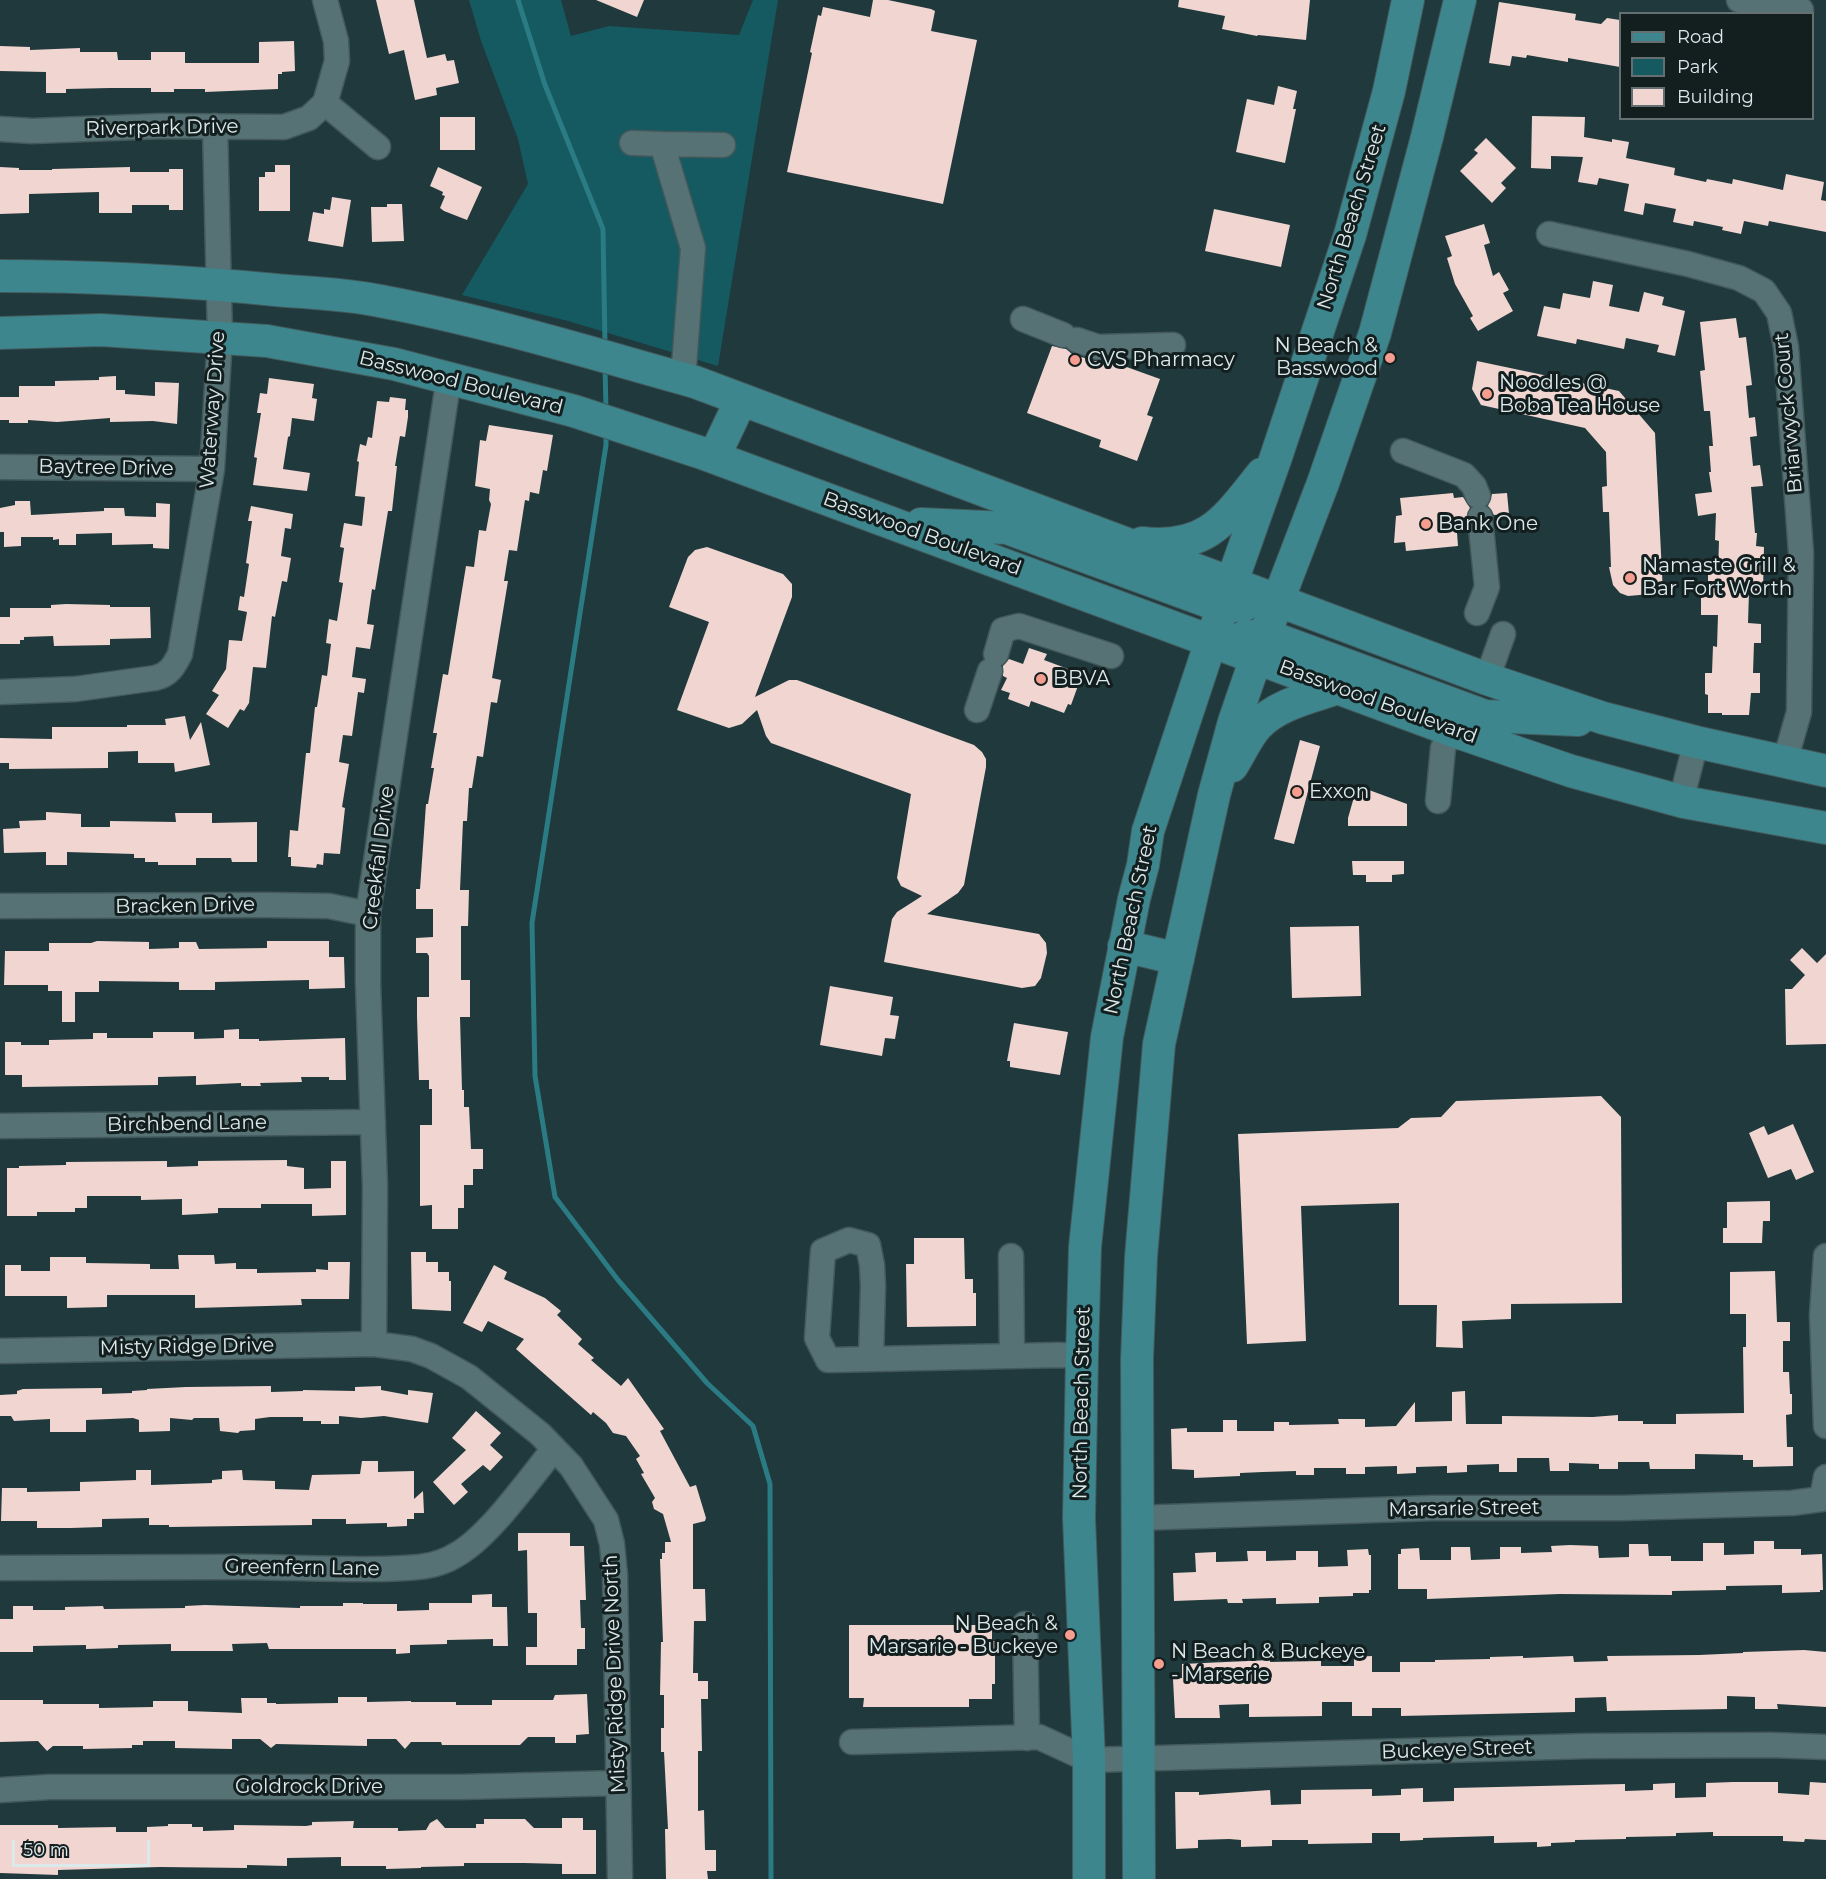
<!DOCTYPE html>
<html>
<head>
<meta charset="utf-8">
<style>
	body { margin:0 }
	#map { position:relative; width:1826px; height:1879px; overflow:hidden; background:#20393c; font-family:Montserrat,sans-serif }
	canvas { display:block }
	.legend { position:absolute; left:1619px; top:12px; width:195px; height:108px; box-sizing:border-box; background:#131e1f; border:2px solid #636f71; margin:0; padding:8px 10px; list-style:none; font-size:18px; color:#dbe9eb }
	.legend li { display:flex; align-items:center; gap:12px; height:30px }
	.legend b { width:30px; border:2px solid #636f71 }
	.scale { position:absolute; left:12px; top:1840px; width:138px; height:27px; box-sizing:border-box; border:3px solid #dbe9eb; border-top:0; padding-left:8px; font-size:18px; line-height:21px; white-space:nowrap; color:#dbe9eb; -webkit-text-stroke:4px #131e1f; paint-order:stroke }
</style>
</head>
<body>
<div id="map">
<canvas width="1826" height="1879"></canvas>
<ul class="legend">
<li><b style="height:8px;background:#3d868d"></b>Road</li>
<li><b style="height:16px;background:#155a61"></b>Park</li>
<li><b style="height:16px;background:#f0d5d0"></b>Building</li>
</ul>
<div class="scale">50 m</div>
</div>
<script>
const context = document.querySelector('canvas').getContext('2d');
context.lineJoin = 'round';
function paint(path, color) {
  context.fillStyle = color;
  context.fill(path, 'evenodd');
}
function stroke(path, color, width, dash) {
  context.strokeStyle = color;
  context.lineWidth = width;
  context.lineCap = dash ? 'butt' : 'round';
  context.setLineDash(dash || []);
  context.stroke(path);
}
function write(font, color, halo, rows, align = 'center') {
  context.font = font + ' Montserrat,sans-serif';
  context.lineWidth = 6;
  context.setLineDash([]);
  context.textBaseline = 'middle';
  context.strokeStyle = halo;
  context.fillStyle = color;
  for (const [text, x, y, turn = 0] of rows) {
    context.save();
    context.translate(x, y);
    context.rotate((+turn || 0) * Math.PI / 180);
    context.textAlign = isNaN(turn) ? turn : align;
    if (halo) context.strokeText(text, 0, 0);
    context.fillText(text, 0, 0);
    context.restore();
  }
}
paint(new Path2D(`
	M469,0H561L571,36L609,26L739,35L753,0H778L718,366L568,321L462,295L528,184L518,139L481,41Z`), '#155a61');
stroke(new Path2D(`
	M518,0L545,85L603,229L605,345
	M605,366L606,411
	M606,432V445L532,923L535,1076L555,1197L618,1280L707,1383L753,1426L770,1484L771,1879`), '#2a7b83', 5);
paint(new Path2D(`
	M376,0H414L427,58L445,54L447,61L454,60L459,83L436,88L437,95L415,100L404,50L389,54Z
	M596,0H644L637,17Z
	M873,0H888L931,9L935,11L931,31L977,40L943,204L787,172L812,53L810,52L818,15L821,16L823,7L870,17Z
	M1179,0H1310L1306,40L1258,35L1257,36L1222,29L1225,16L1178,7Z
	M1499,2L1576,14L1575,20L1601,24L1607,18L1620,20V67L1568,58V62L1527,55L1526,58L1512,56L1510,66L1489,63Z
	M294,41L295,71L282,72V74H278V89L205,92V89H174V92H151V88H110L66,89V93H46V72L0,71V46L30,47V50L80,48V52H117L118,60H151V52H185V63H259V42Z
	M1278,86L1297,91L1293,109H1296L1285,163L1236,152L1247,99L1274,105Z
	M1532,116L1585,117L1584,137L1612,142V139L1629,142L1626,158L1675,168L1674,175L1706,182L1707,179L1732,184L1733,179L1783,190L1786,174L1824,182L1821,200L1826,201V232L1769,221L1768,226L1744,221L1741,234L1722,230L1723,227L1694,221L1693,226L1673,222L1676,209L1645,203L1643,215L1624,211L1629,184L1599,178L1597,185L1578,182L1583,157L1551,156V169L1531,168Z
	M440,117H475V150H440Z
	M1486,138L1516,168L1501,183L1506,188L1492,203L1460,171L1478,153L1474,150Z
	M275,165H290V211H259V177H265V172H275Z
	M0,167L19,168V170H52V169L130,167V172H169V169H183V210H169V205H132V213H99V192L29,194V213L0,214Z
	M438,167L482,187L467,220L444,211L440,208L445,196L442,195L443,192L430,186Z
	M332,197L351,200L343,247L308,241L313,212L324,214V209L330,210Z
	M387,204H402L404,241L372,242L371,207H387Z
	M1214,209L1290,225L1281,267L1205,251Z
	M1484,224L1490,243L1484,245L1493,276L1499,272L1509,290L1503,293L1513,311L1478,331L1470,318L1473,316L1455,284L1447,258L1452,256L1445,236Z
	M1593,281L1613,285L1609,306L1639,312L1644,292L1664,297L1662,305L1685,311L1675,356L1657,352L1659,345L1626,338L1624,349L1577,339L1576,344L1537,336L1544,306L1560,309L1563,293L1590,298Z
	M1736,318L1739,338L1746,337L1752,385L1746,386L1749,418L1755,417L1757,436L1750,437L1753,466L1760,465L1763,486L1751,487L1755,533H1757L1756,546L1764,547L1763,592H1749L1748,623L1761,624V643H1754L1753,673H1760V693H1751L1749,715H1722V713H1708V695L1705,694V673H1712L1713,646L1717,647L1718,615H1701V597H1708V571L1718,572L1719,541L1715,540L1716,513L1698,516L1695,494L1712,492L1709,472H1711L1709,446H1713L1710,411H1704L1700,371L1705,370L1700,322Z
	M1052,346L1066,349L1072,354L1094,361H1110L1160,379L1147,415L1153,417L1137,461L1099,447L1101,440L1027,413Z
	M1477,361L1619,391L1655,433L1663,593L1628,596L1620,593L1613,585L1609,567H1611L1609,512H1603L1602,487L1607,486L1606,452L1585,428L1481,405L1472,389Z
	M116,376V390H125V394L155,396V382L179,383L177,424L153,421L110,422V418L57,422L28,420V423H9V420H0V397H19V386H55V381L99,380V377Z
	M269,378L314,384L312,398L317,399L314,421L292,418L290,436L288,437L283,469L310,473L307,491L253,485L257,458L254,457L261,413H257L260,393L267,394Z
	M390,397L406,399L405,410H408V417L405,437L400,436L395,466H397L392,511H388L375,590L372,589L367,624L374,625L370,649L356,647L352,677L366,679L364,693L358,692L352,736L343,735L339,762L349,764L342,807L345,808L340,854L324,853L323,865L317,864L316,868L291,866V857H288L290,830L298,831L306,753H310L315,707H317L322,675L327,676L331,644L326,643L329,619L337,621L343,583L339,582L344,548L340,547L344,523L362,526L365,497L355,496L359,462L357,461L360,444L366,446L368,437L372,438L377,401L389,402Z
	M489,425L553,435L547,471L543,470L539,494L530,492L529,501L525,500L517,551L509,550L504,581H508L492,678L501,680L497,703L491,702L483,757L477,756L472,788H469L467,821H463L460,890H469L468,926H461V980H470V1017H460L462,1090H464V1107H469L471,1149H483V1169H473V1185H464V1208H458V1229H432V1205L420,1206V1125H432V1089H429V1080H419L417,1017V997H429V956L427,953H416V938L433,937V909H416V889H420L426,804H428L434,768H431L437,733H433L443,674L448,675L466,566L474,567L479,530L486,531L491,504L489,500L490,489L475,486L480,440L486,441Z
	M1453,493L1454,498L1463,497L1470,508L1466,518L1456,519L1458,546L1406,551L1405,542L1394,543L1396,516L1402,515L1400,498Z
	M1507,493L1509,514L1494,515L1488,506L1492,494Z
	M15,501H30L31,515L104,511V508H124L125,516L156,517V503L170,504L169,549L153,548V544L112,545V533L76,534V545H59V539L53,540V537H21V546L4,547V532H0V508L15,505Z
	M251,506L293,514L291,529L285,528L281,556L291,558L287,582L282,581L275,617L272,616L266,668L253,667L249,703L244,711L240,709L228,728L206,714L219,695L212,691L226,669L229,640L242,641L247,612L238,610L240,596L244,597L249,564L246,563L252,521H248Z
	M707,547L783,574L792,584V597L755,697L789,680H797L974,745L982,752L986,759V767L964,885L958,893L927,914L1039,934L1046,943L1047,953L1041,978L1035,986L1022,988L884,962L892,919L897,912L922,896L901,886L897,878L911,794L771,743L766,736L757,710L742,724L729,728L677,710L709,622L669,607L688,557L695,550Z
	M66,604L110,605V607H150L151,638L110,639V645L54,646L53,636L24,637V640H20V644H0V617H10V608H51V605Z
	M1029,648L1047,654L1044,660L1079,673L1076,681L1079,683L1071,705L1068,704L1064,713L1031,701L1029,707L1008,699L1010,693L1001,690L1007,678L1003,676V666L1009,659L1023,664Z
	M185,716L190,740L201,722L210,765L175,772L174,763H138V751L108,752V768L9,769V763H0V738L52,739V727H127V725H166L165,719Z
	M1300,740L1320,746L1294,844L1274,839Z
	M1356,790H1369L1407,804V826H1348V818Z
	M46,812L81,814V827H110V821L176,822L175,813H212V823L257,822V862H232L231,858H196V865H158V862H145V858H134V854L67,852V865H46V852L4,853L3,829L20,828L19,821L46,820Z
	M1352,861H1404V874L1392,875V882H1366V875H1353Z
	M1359,926L1361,996L1292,998L1290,927Z
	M97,941L149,942V949L179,948V942H196L199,949L267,948V941H329V957H344L345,988L309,989V980L215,982V990H179V982L99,981V992H75V1022H62V991H48V985H4L5,951H49V943H91Z
	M1802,948L1817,963L1826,954V1044L1786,1045L1785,989H1792L1805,975L1790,960Z
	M830,986L893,997L890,1015L899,1016L895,1039L885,1038L882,1056L820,1045Z
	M1014,1023L1068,1032L1060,1075L1010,1067V1061H1007Z
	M239,1029V1039H259V1041L345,1038L346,1080H329V1077H301L302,1082L260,1083L261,1086H241V1083L196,1085V1076L158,1077V1085L22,1087V1075H5V1042H21V1045H49V1040L93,1039V1033H107V1038H153V1032H194V1039L224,1038V1030Z
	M1601,1096L1621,1117L1622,1303L1511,1304V1319L1462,1321L1463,1348L1436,1347L1437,1305H1399V1203L1301,1206L1306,1341L1247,1344L1238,1134L1398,1128L1411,1118L1441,1117L1456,1101Z
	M1793,1124L1814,1172L1796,1180L1791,1169L1768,1178L1749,1133L1764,1126L1768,1135Z
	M287,1160V1166L304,1168V1189L331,1188V1161H346V1215L312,1216V1204H261V1208H218V1213L182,1215V1199L141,1200V1196H87V1208H75V1212H37V1216H7V1168H19V1166L66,1165V1162L167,1161V1167L198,1166V1161Z
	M1770,1201V1221H1763L1762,1243H1723V1228H1727V1202Z
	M914,1238H964L965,1279H973V1293H976V1326L907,1327L906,1264H914Z
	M411,1252H426V1262H438V1272H449V1281H451V1311L412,1309Z
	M178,1255H214L215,1264L236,1263V1269H257V1273L316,1272V1269L328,1270V1262H350L349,1299H301L302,1305L195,1308V1295H107V1307L67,1308V1296H5V1265H21V1271H50V1257H86V1263L150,1264V1269H179Z
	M494,1265L507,1272L504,1279L545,1298L561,1311L557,1315L582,1339L578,1344L594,1358L591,1360L621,1386L628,1378L664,1429L660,1431L690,1487L696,1485L706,1518L705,1521L693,1524V1589H705L706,1621H694L693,1673H698V1681H708V1699H701L702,1751H698V1811L704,1810L705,1850H716V1871H707L708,1879H666L665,1829H668L664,1752H661V1728H664V1695H660L661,1642H663L660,1559H662V1553H665V1542H671L663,1514L654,1509L652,1502L655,1498L641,1474L644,1473L636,1459L640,1456L626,1436L613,1433L606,1423L593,1412L591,1415L516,1349L524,1339L488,1321L482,1332L463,1323Z
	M1775,1271L1777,1322H1790V1341H1783V1372H1789L1790,1394H1792V1414L1786,1415L1787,1447H1793V1466L1753,1467V1460H1743V1455L1695,1454V1469H1650L1649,1462H1618V1469H1599V1464L1569,1463V1471H1550L1549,1458H1517V1472H1499V1464L1467,1465V1472L1447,1473V1466L1416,1467V1473L1397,1474V1466L1365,1467V1474H1346V1468H1314V1475H1296V1471L1263,1472L1240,1473V1476L1194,1478V1470L1172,1469L1171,1429L1187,1428V1432H1223V1420H1237V1431H1274V1422H1289V1425L1339,1424L1338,1419H1365V1427L1396,1426L1415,1402V1422L1452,1421V1392L1465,1391L1466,1424H1502V1416L1593,1417L1618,1415V1421H1643V1424H1676V1414L1744,1413L1743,1347H1746V1314H1730V1272Z
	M271,1386V1392L303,1391V1390L355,1391V1387L381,1386V1390L408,1395V1390L433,1393L428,1423L384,1416L361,1418L339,1416V1424H321V1421H303V1417H270L255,1419V1430L240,1431L238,1433L220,1431L219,1418H194L192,1420L170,1418V1431L139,1432V1420L133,1418L86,1420V1432H50V1419L14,1421L11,1416H0V1395L17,1394V1391L23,1389L102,1388V1394L132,1393V1391L147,1390V1389L186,1387Z
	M476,1411L501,1433L490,1445L503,1457L490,1471L483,1465L461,1484L468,1492L454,1505L433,1482L466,1450L452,1438Z
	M362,1461H378V1472L414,1471V1499L423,1491L424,1513H414V1519H407V1526L387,1527V1523L346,1524V1519H312V1525L169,1527V1525H149V1518L102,1519V1527L71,1528H37V1521H1L2,1488H27V1492L80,1491V1482L136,1480V1470H151V1485L212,1483V1480L222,1479V1471L242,1470L243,1480L275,1481V1489L309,1490L312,1475L360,1474Z
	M518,1533H570V1546H584L586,1600H580L581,1628H585V1649H577V1665H526V1647H537V1613H528L527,1550L518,1551Z
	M1754,1541H1774V1549H1801V1555L1822,1554L1823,1590H1820V1592L1782,1593V1585L1726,1586V1590L1672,1591V1595L1560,1594L1427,1599V1589H1398V1554H1401V1549L1419,1548L1420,1560H1451V1547H1470L1471,1560L1500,1559V1547H1521V1553L1552,1552L1551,1546L1570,1545L1598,1546L1599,1558L1629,1557V1544H1648L1649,1556H1671V1561H1703V1543H1724V1555L1754,1554Z
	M1368,1549L1369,1555H1371V1590H1369V1593H1353V1596L1319,1597V1603L1276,1604V1598L1242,1599L1243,1603H1228L1227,1599L1174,1601L1173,1573L1196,1572L1195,1553L1216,1552V1562L1248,1561L1247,1551H1266V1561L1296,1560V1551H1318V1567L1348,1566L1347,1550Z
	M492,1594V1607H507L508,1646H493V1639L447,1640V1644L410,1645V1653L396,1654V1649H269L267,1643L232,1644L233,1651H171V1644L118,1645V1648L86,1649V1645L33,1646V1652H0V1619H13V1606H33V1610H65V1607L103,1606L104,1609L185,1608V1606L205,1605L300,1608V1606H343V1603H363V1604H397V1611L429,1610V1603H472V1595Z
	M849,1625H992V1641H995V1684H992V1699H969V1707H863L864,1698H849Z
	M1804,1650L1826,1652V1707L1777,1704L1778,1709H1755V1697L1727,1696V1709L1607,1711L1606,1697L1575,1698V1712L1401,1716V1708H1372V1716H1352V1702H1322V1716L1249,1717V1704L1219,1705L1220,1718H1175L1173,1679L1182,1678V1664L1270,1660V1662L1321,1661V1666H1354V1657L1372,1656V1672H1400V1662H1435V1660L1490,1659V1657L1523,1656V1658L1573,1656L1574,1662L1608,1661L1607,1656L1699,1655L1743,1653V1652Z
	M587,1694L589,1734L576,1735V1743H555V1737H528L520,1745H442L441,1742H411L405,1749L396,1739H367V1746L276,1744L271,1748L260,1739H232V1749L175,1748V1741H143V1745H132V1748L83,1749V1746H53L47,1751L38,1741L0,1742V1700H43V1704H99V1708L153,1707V1701H188V1711L242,1713L241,1698H267V1703H276V1704L338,1703V1697H367V1702L411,1701V1702H456V1705H492V1700H553L555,1695Z
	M1733,1782H1778V1793L1809,1795L1810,1782L1826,1783V1840L1805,1839L1804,1842L1783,1841V1836H1713V1832L1676,1833V1836L1626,1837V1839L1575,1840V1842L1551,1843V1846L1537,1847V1842L1494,1843V1836L1423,1838V1840L1400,1841V1833H1372V1843L1308,1844V1840H1272V1846L1241,1847V1840L1229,1839L1198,1840V1848L1176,1849L1175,1792H1199V1795L1270,1790L1271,1805L1301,1804V1790L1372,1789V1796L1401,1795V1789L1423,1788V1802L1454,1801V1788L1625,1784V1791L1653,1790V1784L1675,1783V1798L1706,1797V1783Z
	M562,1818H583V1830H596V1874H562V1864L524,1863H464V1866L421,1867V1868L386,1869V1866H341V1857L287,1858V1866L247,1865V1868L160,1867L58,1870V1875L0,1873V1825H58V1828L116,1827V1832H147V1827L168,1826V1824H192V1827H203V1831L234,1830V1825L306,1826L312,1825V1822L354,1821L353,1828H398V1831L426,1830L430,1823L437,1819L445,1828H476V1824H484V1819H525L534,1828H562Z`), '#f0d5d0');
const minor = new Path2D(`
	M1739,0L1801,10
	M325,103L378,147
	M0,129L32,131L163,126L284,127L309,118L325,103L337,61L336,41L325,0
	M632,143L662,144L693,248L683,379
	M662,144L723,145
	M1549,234L1688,264L1739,278L1764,291L1779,313L1786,347L1801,553L1799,712L1785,761
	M1023,319L1063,335
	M1077,340L1098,347L1173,345
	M1403,451L1464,475L1474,486L1478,496
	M0,467L212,469
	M1477,613L1487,587L1480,517
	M996,654L1003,630L1019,626L1111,656
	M1487,679L1503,634
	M0,692L76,689L155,678C169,675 174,666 180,654L212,469L220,337L215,126
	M977,710L990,671
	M1438,801L1443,748L1451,730
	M1681,801L1696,742
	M0,906L267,905L329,906L368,914
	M0,1126L373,1122
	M1011,1256L1012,1356
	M1826,1256L1822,1315L1826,1426
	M374,1344L375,1187L368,983V914L449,377
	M0,1351L374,1344L412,1349L431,1356L469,1377L540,1434L571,1466L606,1520L612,1544L615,1575L620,1879
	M871,1359L873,1286L872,1265L868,1245L849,1240L823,1251L817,1338L828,1360L1059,1355L1082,1356
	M1137,1518L1434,1508H1621L1792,1503L1822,1499L1826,1477
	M0,1568C73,1568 145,1567 218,1567C271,1566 324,1570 377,1569C404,1568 432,1570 456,1555C490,1536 529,1479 554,1449
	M1025,1624L1027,1738
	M852,1742L1039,1737L1089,1760L1588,1746L1771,1745L1826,1747
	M0,1790L50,1787H460L618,1783`);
const major = new Path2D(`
	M0,276C92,276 184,281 276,290C310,293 346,294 380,301C487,321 591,353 695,382L1487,679L1603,718L1696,742L1826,771
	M0,333L101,330L267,341L394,364L574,411L702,453L1451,730L1571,771L1684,802L1826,828
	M714,457L741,400
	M921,524L1007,528L1223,607L1244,605
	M1142,543C1207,550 1225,520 1262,474
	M1244,637L1265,635L1485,716L1578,720
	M1232,766C1240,754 1247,737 1257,726C1277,704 1312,697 1338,688
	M1124,946L1178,959
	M1089,1879V1760L1079,1518L1082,1356L1085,1247L1107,1037L1134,899L1143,865L1148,831L1211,641L1276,457L1350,235L1389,91L1408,0
	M1139,1879L1137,1359L1141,1257L1159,1044L1214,795L1234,722L1256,658L1323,483L1375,333L1427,137L1460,0`);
stroke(minor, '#42585b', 27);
stroke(major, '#42585b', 34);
stroke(minor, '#577275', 24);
stroke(major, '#3d868d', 32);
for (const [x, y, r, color] of [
	[1390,358,6,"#f59d8e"],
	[1075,360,6,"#f59d8e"],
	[1487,394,6,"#f59d8e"],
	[1426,524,6,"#f59d8e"],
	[1630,578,6,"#f59d8e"],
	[1041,679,6,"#f59d8e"],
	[1297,792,6,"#f59d8e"],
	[1070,1635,6,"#f59d8e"],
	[1159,1664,6,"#f59d8e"]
]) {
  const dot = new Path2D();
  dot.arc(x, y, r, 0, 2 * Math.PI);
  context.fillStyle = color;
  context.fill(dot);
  stroke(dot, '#131e1f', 2);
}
write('20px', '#dbe9eb', '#131e1f', [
	["Riverpark Drive",162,128,-1],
	["North Beach Street",1352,217,-73],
	["Basswood Boulevard",461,383,14],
	["Waterway Drive",213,410,-86],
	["Briarwyck Court",1789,413,-95],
	["Baytree Drive",106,468,1],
	["Basswood Boulevard",922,534,20],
	["Basswood Boulevard",1378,702,20],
	["Creekfall Drive",379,858,-83],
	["Bracken Drive",185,906,-1],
	["North Beach Street",1131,920,-78],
	["Birchbend Lane",187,1124,-1],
	["Misty Ridge Drive",187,1347,-1],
	["North Beach Street",1082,1403,-89],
	["Marsarie Street",1464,1509,-1],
	["Greenfern Lane",302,1568,1],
	["Misty Ridge Drive North",615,1674,-92],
	["Buckeye Street",1457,1750,-2],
	["Goldrock Drive",309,1787]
]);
write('20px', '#dbe9eb', '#131e1f', [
	["N Beach &",1378,346,"right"],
	["Basswood",1378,369,"right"],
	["CVS Pharmacy",1087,360],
	["Noodles @",1499,383],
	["Boba Tea House",1499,406],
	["Bank One",1438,524],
	["Namaste Grill &",1642,566],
	["Bar Fort Worth",1642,589],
	["BBVA",1053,679],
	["Exxon",1309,792],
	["N Beach &",1058,1624,"right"],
	["Marsarie - Buckeye",1058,1647,"right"],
	["N Beach & Buckeye",1171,1652],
	["- Marserie",1171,1675]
], 'left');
</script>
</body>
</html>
